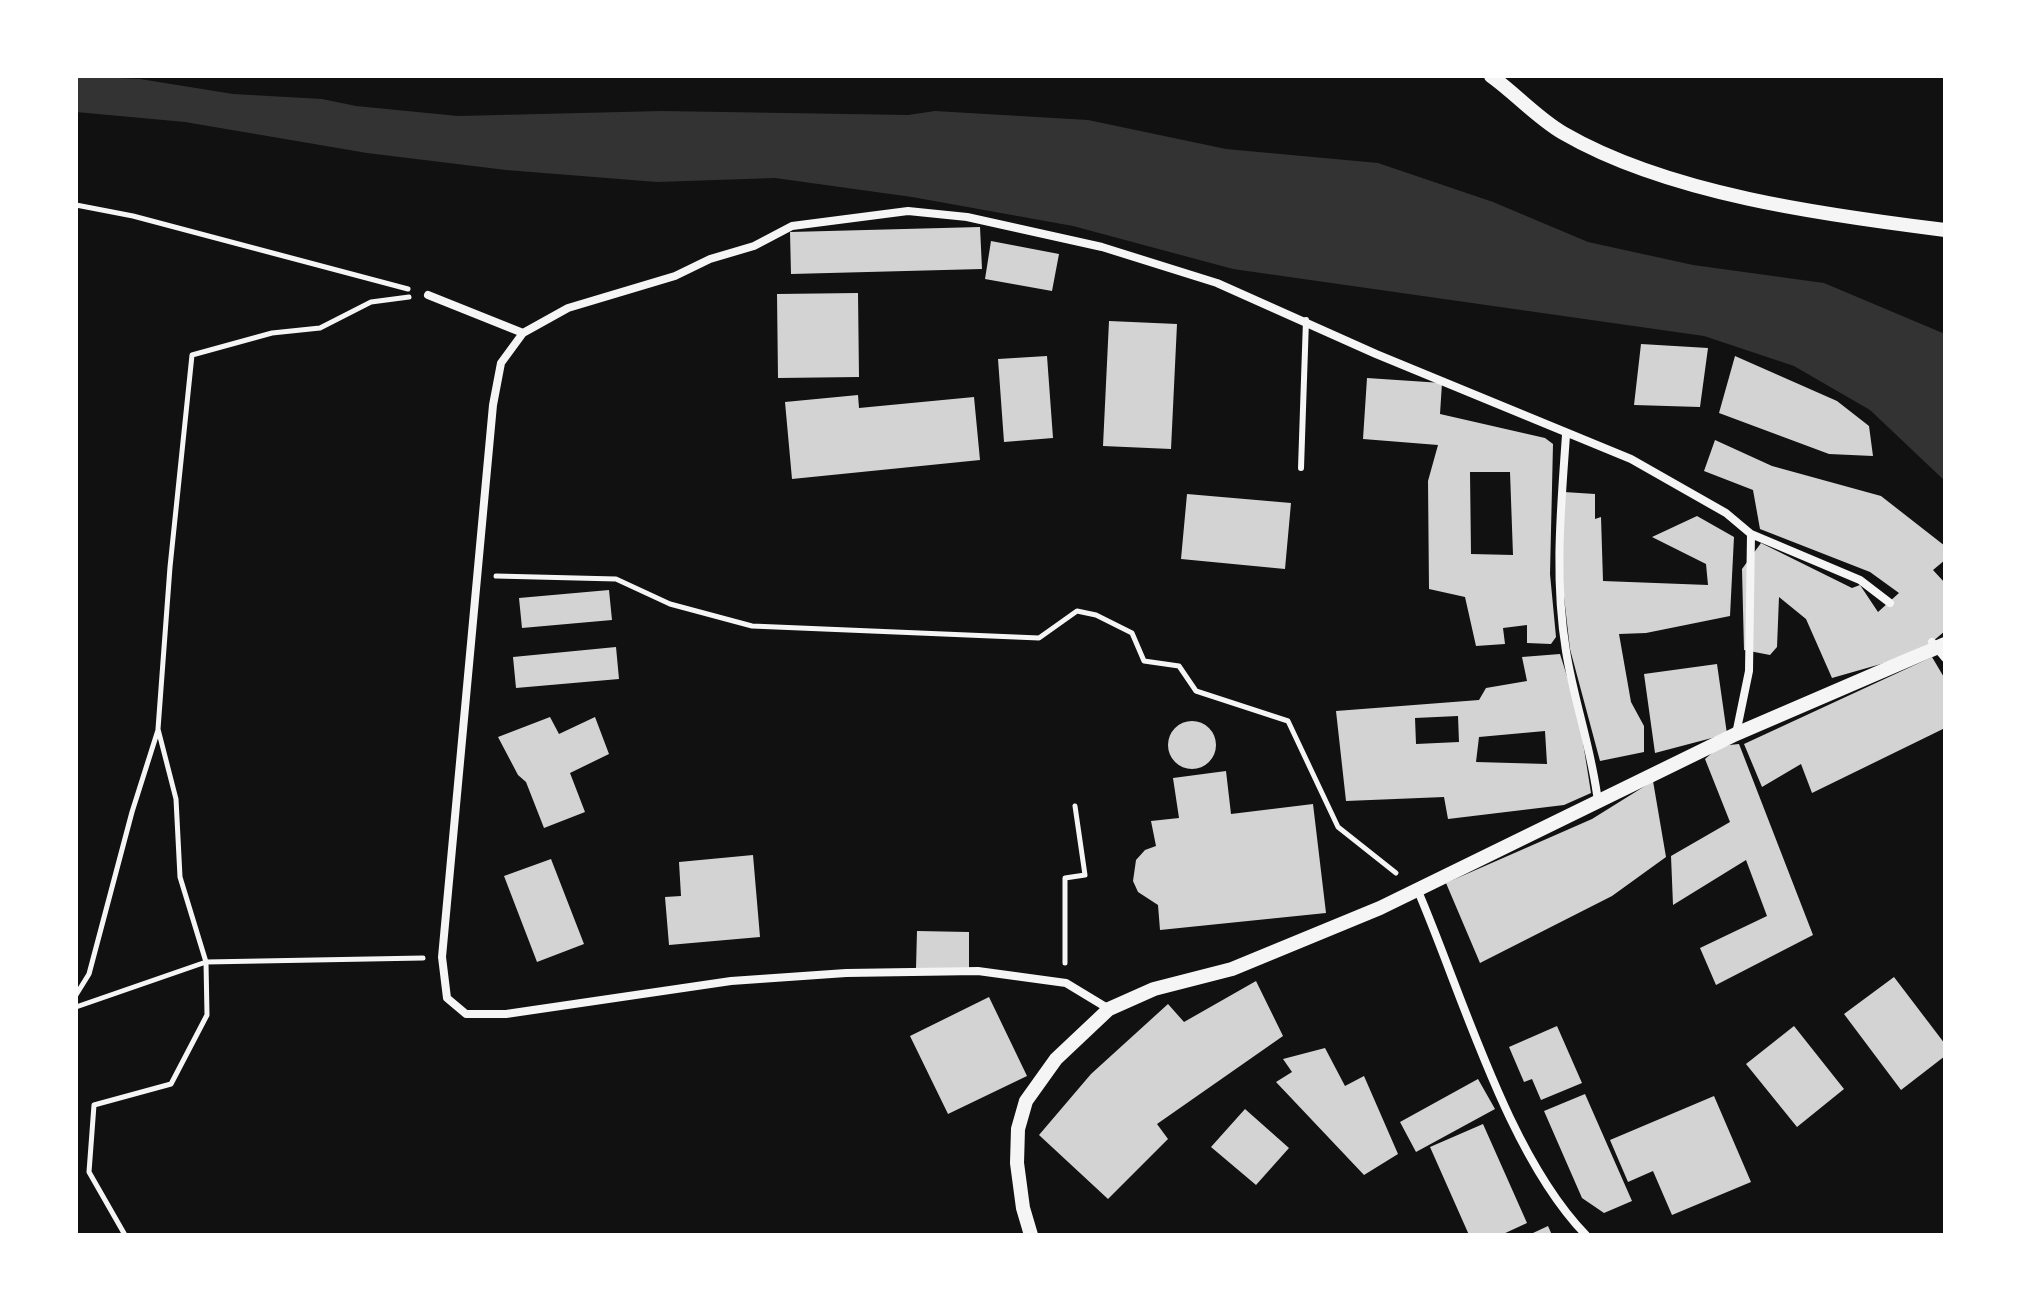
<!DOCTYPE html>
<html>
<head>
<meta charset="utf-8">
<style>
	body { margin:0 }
	#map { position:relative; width:2021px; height:1311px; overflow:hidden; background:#111; font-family:"Fira Sans",sans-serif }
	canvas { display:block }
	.frame { position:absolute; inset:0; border:78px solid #fff; pointer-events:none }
</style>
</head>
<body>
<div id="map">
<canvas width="2021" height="1311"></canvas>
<div class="frame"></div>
</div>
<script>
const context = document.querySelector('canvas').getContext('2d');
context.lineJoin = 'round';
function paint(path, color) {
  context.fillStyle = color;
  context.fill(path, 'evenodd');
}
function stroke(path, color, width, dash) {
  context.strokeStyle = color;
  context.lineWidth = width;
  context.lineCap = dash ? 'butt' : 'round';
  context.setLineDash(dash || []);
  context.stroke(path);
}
paint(new Path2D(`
	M76,76L140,79L233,94L322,99L356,106L458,116L662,111L908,115L935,111L1088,120L1226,149L1378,163L1493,202L1588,242L1693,265L1824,283L1945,334V481L1870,410L1794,366L1704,336L1233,269L1073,226L912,197L775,178L657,182L506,170L367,153L185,122L76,112Z`), '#333');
paint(new Path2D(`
	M980,227L982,269L791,274L790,232Z
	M991,241L1059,254L1052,291L985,279Z
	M858,293L859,377L778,378L777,294Z
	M1109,321L1177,324L1171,449L1103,446Z
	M1641,344L1708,348L1700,407L1634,405Z
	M1047,356L1053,438L1004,442L998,359Z
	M1735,356L1837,401L1869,426L1873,456L1829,454L1719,413Z
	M1367,378L1442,383L1440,414L1545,438L1553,444L1550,574L1556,637L1551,644L1527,643V625L1503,628L1505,644L1476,646L1465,597L1429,589L1428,481L1438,445L1363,439ZM1470,472H1510L1513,555L1471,554Z
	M858,395L859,408L974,397L980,460L792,479L785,402Z
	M1715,440L1772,466L1881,496L1945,546V560L1933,570L1945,583V631L1932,642L1888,662L1832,678L1806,619L1779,597L1777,647L1770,655L1744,650L1742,569L1761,543L1852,588L1860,585L1878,612L1899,593L1870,572L1760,529L1753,490L1704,471Z
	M1564,492L1595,494V519L1601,517L1603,581L1708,585L1706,564L1652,537L1697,516L1734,537L1730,616L1646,633L1619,634L1631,702L1644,726V752L1600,761L1570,649L1560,562Z
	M1187,494L1291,503L1285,569L1181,559Z
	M609,590L612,620L522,628L519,598Z
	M616,647L619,679L516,688L513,657Z
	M1560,654L1578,711L1591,793L1564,805L1448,819L1444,797L1346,801L1336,711L1479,700L1486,688L1527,681L1522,657ZM1458,716L1459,742L1416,744L1415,718ZM1545,731L1547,764L1476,762L1479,737Z
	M1932,657L1945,679V728L1812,793L1801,764L1762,787L1744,744Z
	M1717,664L1727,734L1655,753L1644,674Z
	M550,717L559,734L595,717L609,754L570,773L585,812L544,828L526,782L518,775L498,737Z
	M1168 745a24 24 0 1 1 48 0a24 24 0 1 1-48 0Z
	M1739,744L1813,935L1716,985L1700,948L1767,916L1746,860L1673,905L1671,856L1730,822L1705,759L1720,746Z
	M1226,771L1231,814L1313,804L1326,913L1160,930L1158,905L1138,892L1133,881L1136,860L1145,850L1156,846L1151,821L1179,818L1173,778Z
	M1653,781L1666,857L1612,896L1480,963L1446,883L1592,819Z
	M753,855L760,937L669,945L665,897L681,896L679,862Z
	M551,859L584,944L537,962L504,876Z
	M917,931L969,932V968H916Z
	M1894,977L1945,1044V1056L1901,1090L1844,1014Z
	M1256,981L1283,1036L1157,1124L1168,1139L1108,1199L1039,1135L1091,1074L1168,1004L1184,1022Z
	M989,997L1027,1076L948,1114L910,1036Z
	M1557,1026L1582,1083L1541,1100L1532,1079L1524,1082L1509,1047Z
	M1794,1026L1844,1089L1797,1127L1746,1064Z
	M1325,1048L1345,1086L1364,1076L1398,1154L1364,1175L1276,1082L1292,1072L1283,1059Z
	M1478,1079L1495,1109L1416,1152L1400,1122Z
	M1585,1094L1632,1201L1604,1213L1582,1198L1544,1111Z
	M1714,1096L1751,1182L1672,1215L1653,1171L1628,1182L1610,1140Z
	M1245,1109L1289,1148L1256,1185L1211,1147Z
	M1483,1124L1527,1223L1501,1235H1469L1430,1147Z
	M1548,1226L1552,1235H1534L1533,1233Z`), '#d3d3d3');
stroke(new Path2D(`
	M76,205L133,216L408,289
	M496,576L616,579L670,604L752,626L1039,638L1077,611L1096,615L1132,633L1144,661L1179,666L1196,691L1288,721L1338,827L1396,873
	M1065,963V878L1085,875L1075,806
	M76,995L89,974L132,812L158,730
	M76,1007L206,962L423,958
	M125,1235L89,1172L94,1105L171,1084L207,1015L206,962L180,877L176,799L158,729L170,567L192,355L272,333L320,328L371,302L409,297`), '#f5f5f5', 5);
stroke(new Path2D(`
	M1301,468L1306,320`), '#f5f5f5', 6);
stroke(new Path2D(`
	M428,295L523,333
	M1566,435C1561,508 1554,578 1566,651C1574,702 1592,750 1598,802
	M1932,642L1945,658
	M1736,734L1749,671L1751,534
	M1418,891C1463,996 1508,1155 1586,1235
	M1109,1009L1066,983L978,971L846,973L731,981L506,1014H466L447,998L442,957L493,405L501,363L523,333L568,308L675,276L710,259L754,246L792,226L908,211L967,217L1102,247L1217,283L1376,354L1631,459L1726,513L1751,534L1860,580L1890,603`), '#f5f5f5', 8);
stroke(new Path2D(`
	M1491,76C1515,93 1537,118 1563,133C1668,194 1824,215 1945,230
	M1031,1235L1023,1208L1017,1163L1018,1129L1026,1101L1056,1059L1109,1009L1154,989L1232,969L1380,908L1736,734L1945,644`), '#f5f5f5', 14);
</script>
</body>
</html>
